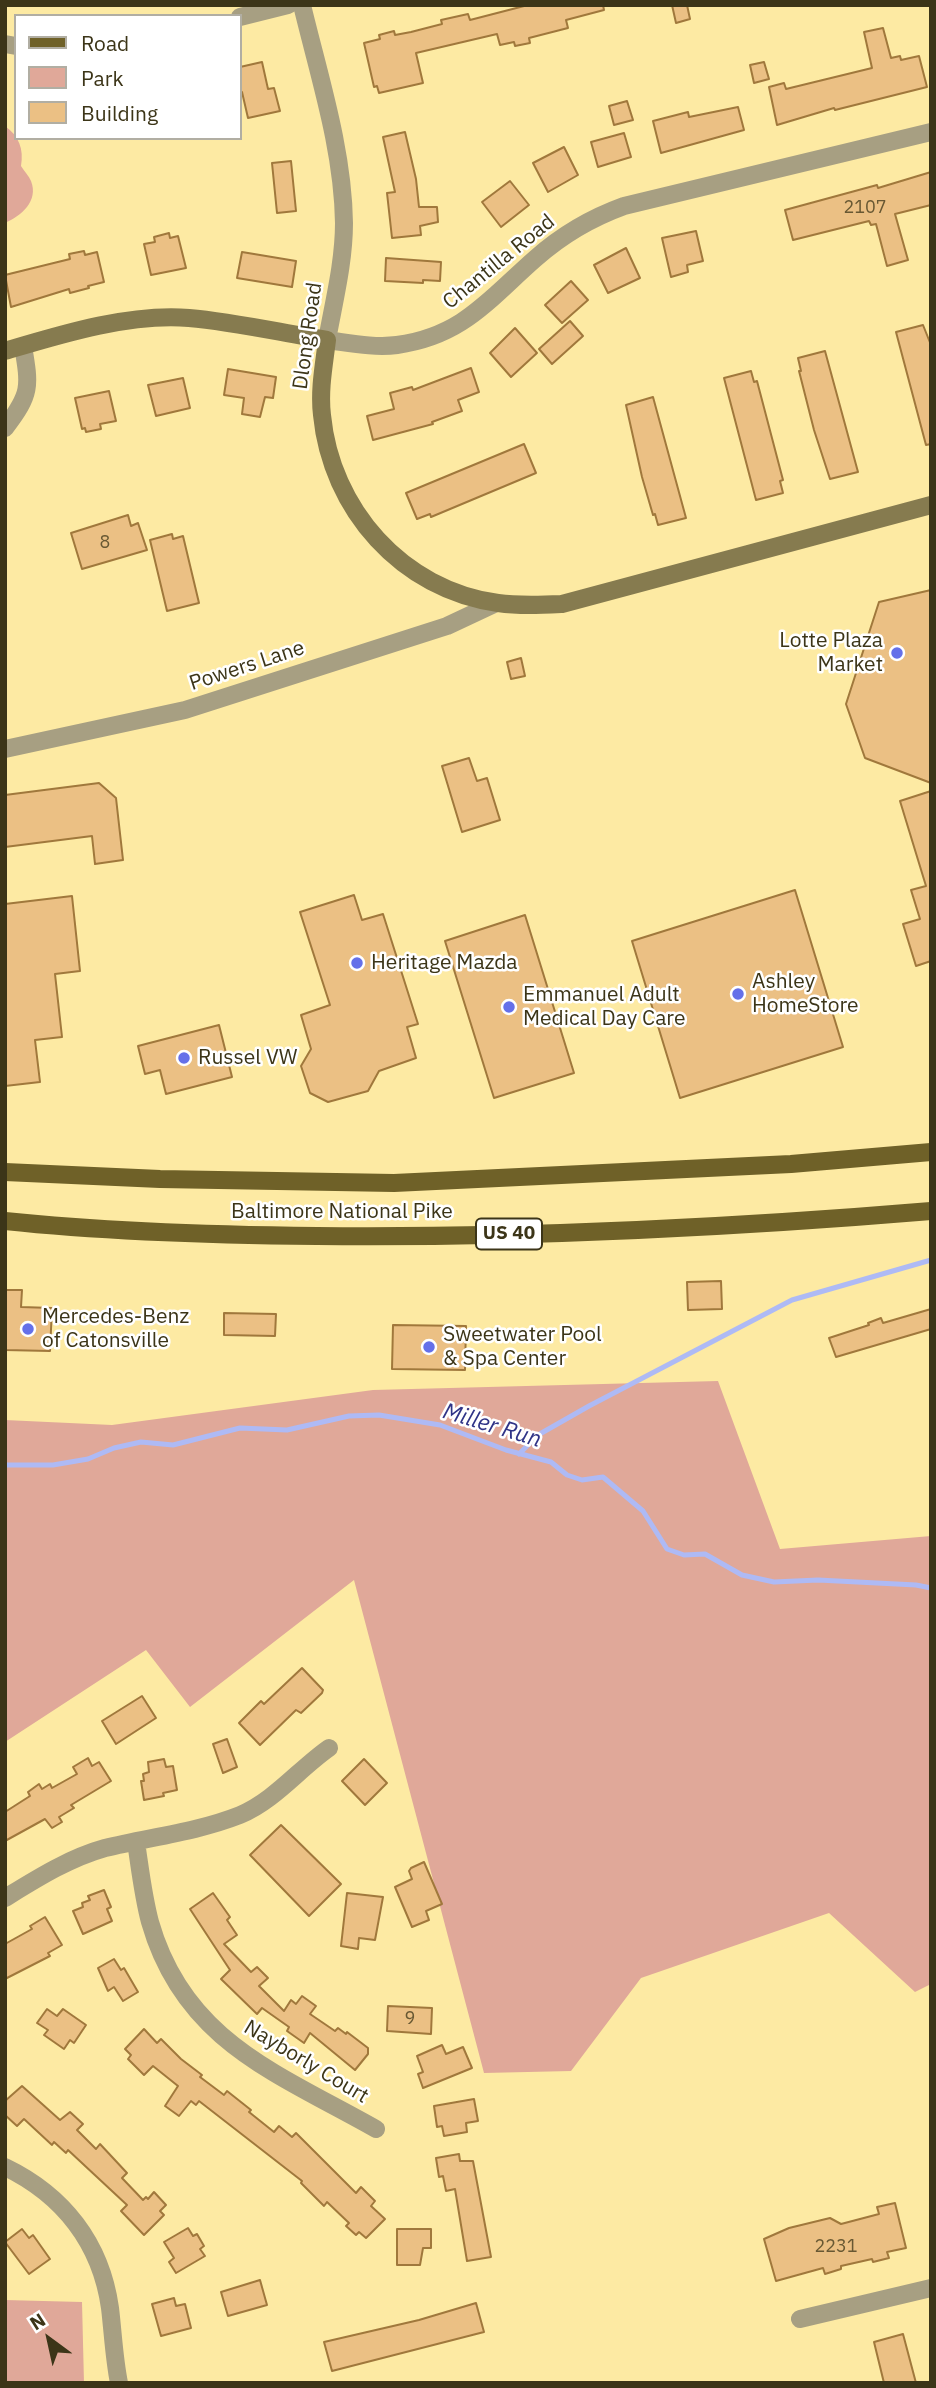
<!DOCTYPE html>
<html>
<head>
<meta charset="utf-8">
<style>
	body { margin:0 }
	#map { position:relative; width:936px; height:2388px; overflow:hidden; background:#fdeaa3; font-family:"IBM Plex Sans",sans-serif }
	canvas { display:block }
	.frame { position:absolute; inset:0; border:7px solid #3c3518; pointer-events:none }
	.legend { position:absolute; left:14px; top:14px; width:228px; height:126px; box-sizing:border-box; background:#fff; border:2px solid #b1aea3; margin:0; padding:9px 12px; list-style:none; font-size:21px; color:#3c3518 }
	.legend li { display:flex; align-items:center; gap:14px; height:35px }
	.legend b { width:35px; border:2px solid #b1aea3 }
	.north { position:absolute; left:14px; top:2304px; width:70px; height:70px; -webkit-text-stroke:5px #fff; paint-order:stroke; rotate:327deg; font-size:19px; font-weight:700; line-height:28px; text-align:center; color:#3c3518 }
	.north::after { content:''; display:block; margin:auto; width:24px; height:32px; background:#3c3518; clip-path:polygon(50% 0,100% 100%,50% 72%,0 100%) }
</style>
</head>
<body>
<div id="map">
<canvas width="936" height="2388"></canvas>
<div class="frame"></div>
<ul class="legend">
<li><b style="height:9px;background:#6f6128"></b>Road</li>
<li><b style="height:19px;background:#e0a899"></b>Park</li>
<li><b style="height:19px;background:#ebc084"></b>Building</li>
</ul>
<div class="north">N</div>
</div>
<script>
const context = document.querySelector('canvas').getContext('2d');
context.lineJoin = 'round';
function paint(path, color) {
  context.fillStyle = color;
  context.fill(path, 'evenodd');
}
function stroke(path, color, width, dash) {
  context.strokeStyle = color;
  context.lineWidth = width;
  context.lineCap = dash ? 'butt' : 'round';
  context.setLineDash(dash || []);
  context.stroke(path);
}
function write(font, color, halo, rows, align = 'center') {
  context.font = font + ' "IBM Plex Sans",sans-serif';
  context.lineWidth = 5;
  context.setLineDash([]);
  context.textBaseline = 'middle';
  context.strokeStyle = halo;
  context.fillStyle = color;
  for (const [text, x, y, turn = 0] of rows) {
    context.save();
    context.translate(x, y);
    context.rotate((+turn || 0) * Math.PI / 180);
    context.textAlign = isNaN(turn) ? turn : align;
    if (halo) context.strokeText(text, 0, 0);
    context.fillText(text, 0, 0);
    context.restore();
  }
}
paint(new Path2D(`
	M5,126C19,136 24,149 21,166C24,171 29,176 31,181C39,201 21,216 5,223Z
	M718,1381L780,1549L931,1536V1984L915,1992L829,1913L641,1978L571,2071L484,2073L354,1580L190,1707L146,1650L5,1742V1420L112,1425L373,1390Z
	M5,2300L82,2302L84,2383H5Z`), '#e0a899');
stroke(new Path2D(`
	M519,1454L538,1435L589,1406L792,1300L931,1260
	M5,1465H53L88,1459L114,1448L141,1442L173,1445L240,1428L287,1430L349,1416L379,1415L440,1425L506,1450L551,1462L567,1475L582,1480L603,1477L643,1511L667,1549L684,1555L705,1554L742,1575L774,1582L818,1580L916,1585L931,1588`), '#aebaf5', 5);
const building = new Path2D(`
	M528,5H603L604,10L566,20L568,28L529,38L530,43L515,46L514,42L500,45L497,34L416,53L423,83L379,93L377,86L374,87L364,43L380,39L379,35L394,31L395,35L411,32L442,24L441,20L468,14L470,20Z
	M672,5H687L690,19L676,23Z
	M883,28L891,58L900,56L901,60L919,56L927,87L835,110L834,108L777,125L769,87L784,83L786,89L872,68L864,32Z
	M262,62L268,89L274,88L280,111L248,118L242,92H240V67Z
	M764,62L769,79L754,83L750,65Z
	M627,101L633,120L614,125L609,106Z
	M738,107L744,130L661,153L653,121L688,112L689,117Z
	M405,132L416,179L419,207H437L438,222L420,226L421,235L392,238L387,193L395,192L383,137Z
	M624,133L631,157L598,167L591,142Z
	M564,147L578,175L548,192L533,163Z
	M291,161L296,211L277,213L272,163Z
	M931,172V205L895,214L908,260L887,266L876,224L871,225L869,221L793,240L785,210L877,185L878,188Z
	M510,181L529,205L501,227L482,202Z
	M696,231L703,261L687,265L688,272L671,277L662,238Z
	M169,233L170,238L178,236L186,268L151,275L144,244L155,242L154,237Z
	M626,248L640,278L608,293L594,265Z
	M84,251L85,255L97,252L104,282L88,286L89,288L70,293L69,289L11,307L5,275L70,259L69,254Z
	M242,252L296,261L292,287L237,278Z
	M386,258L441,262L440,281L423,280V283L385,281Z
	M571,281L588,300L562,323L545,305Z
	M570,321L583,336L552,364L539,349Z
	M923,325L931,345V444L926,445L896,332Z
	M515,328L537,353L511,377L490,353Z
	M825,351L858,472L830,479L814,430L799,371H801L798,358Z
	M471,368L479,392L458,400L462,411L432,422L433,424L373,440L367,416L394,409L390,393L412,387L413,390Z
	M228,369L276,377L273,398L265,397L260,417L242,414L244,398L224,395Z
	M751,371L754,382L757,381L783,480L780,481L783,493L756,500L724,378Z
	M183,378L190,408L156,416L148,385Z
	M109,391L116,421L100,424L101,429L86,432L85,428L82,429L75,398Z
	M653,397L686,518L658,525L655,514L653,515L642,477L626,405Z
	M524,444L536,473L431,517L430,514L417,519L406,493Z
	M128,515L131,526L138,523L147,550L82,569L71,533Z
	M172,534L173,539L183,536L199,603L167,611L150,540Z
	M931,590V783L865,758L846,704L879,602Z
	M521,658L525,676L511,679L507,662Z
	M469,758L477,781L487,778L500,820L462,832L442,766Z
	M99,783L116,798L123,860L95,864L92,836L5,847V795Z
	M931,791V961L916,966L903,924L920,919L911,890L926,886L900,801Z
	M795,890L843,1047L680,1098L632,941Z
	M354,895L362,920L383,914L418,1024L407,1027L416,1058L379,1071L368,1091L328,1102L310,1093L301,1066L311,1049L301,1015L330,1005L300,912Z
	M72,896L80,971L55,974L62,1037L35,1040L40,1082L5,1086V904Z
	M525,915L574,1073L494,1098L445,941Z
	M219,1025L232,1077L166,1094L160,1070L145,1074L138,1046Z
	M721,1281L722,1309L688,1310L687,1282Z
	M5,1290H22L21,1307L52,1308L50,1351L5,1350Z
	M931,1309V1329L836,1357L829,1338L869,1325L868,1323L881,1318L883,1323Z
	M224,1313L276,1314L275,1336L224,1335Z
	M393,1325L466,1326L465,1370L392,1369Z
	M302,1668L323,1690L322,1693L301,1713L296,1710L260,1745L239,1723L261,1701L264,1704Z
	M142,1696L156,1718L116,1744L102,1721Z
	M227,1739L237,1767L223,1773L213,1744Z
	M88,1758L92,1766L99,1762L111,1781L71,1805L74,1808L59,1817L62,1822L52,1828L45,1819L5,1841V1812L30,1796L28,1792L39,1784L42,1789L50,1784L52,1788L77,1774L73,1767Z
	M164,1759L166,1767L173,1766L177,1790L163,1793L164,1796L144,1800L141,1781H144L143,1774L149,1772L148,1762Z
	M364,1759L387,1783L365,1805L342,1781Z
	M281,1825L341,1884L309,1916L250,1855Z
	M424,1862L442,1904L426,1911L429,1920L412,1927L395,1887L412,1879L409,1871L411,1868Z
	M104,1890L111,1907L107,1909L112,1921L83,1934L73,1911L83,1907L82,1903L90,1900L88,1896Z
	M213,1893L230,1917L227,1920L237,1935L224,1944L251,1972L257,1967L268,1978L259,1986L284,2011L291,2000L296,2004L302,1996L316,2006L310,2014L335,2031L338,2028L346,2034L347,2032L368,2048V2054L355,2070L310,2033L304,2043L287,2031L289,2027L262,2008L257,2014L221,1979L230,1970L190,1909Z
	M347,1893L383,1897L375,1940L359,1938L358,1949L341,1946Z
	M45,1917L62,1945L48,1953L50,1956L5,1979V1944L32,1929L30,1926Z
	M114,1959L121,1970L124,1968L138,1992L123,2001L114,1987L108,1991L98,1968Z
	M388,2006L432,2008L431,2034L387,2031Z
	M47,2009L57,2016L63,2009L86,2025L74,2043L70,2040L64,2049L44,2035L48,2030L37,2023Z
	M144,2029L157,2043L161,2039L181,2059L202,2075L200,2077L224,2095L227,2091L251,2110L249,2112L274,2132L279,2126L292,2137L296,2133L356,2193L361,2187L375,2201L371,2206L385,2219L366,2238L359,2232L356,2235L346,2226L349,2223L327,2202L324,2206L301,2183L302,2181L199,2101L196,2105L191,2101L179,2116L165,2106L178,2086L153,2066L144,2075L128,2059L131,2055L125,2049Z
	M442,2045L446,2054L463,2047L472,2068L423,2088L418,2074L423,2072L417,2056Z
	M22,2086L60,2120L70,2112L83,2124L77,2130L96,2149L100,2144L127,2173L122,2178L143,2200L146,2197L148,2199L154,2192L166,2205L160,2211L164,2215L144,2235L121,2211L127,2205L68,2150L66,2153L54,2142L52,2145L24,2119L17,2126L5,2115V2101Z
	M474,2099L478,2121L466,2123L467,2132L444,2136L442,2126L437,2127L434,2106Z
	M459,2154L460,2161H473L491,2257L467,2261L455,2189L446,2191L443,2176L439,2177L436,2158Z
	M895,2203L906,2248L887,2252L889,2258L873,2262L872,2259L841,2266V2269L825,2274L823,2268L776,2281L764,2239L789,2228L830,2218L841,2224L879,2214L877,2207Z
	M188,2228L193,2236L197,2234L204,2246L200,2249L205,2256L176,2273L169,2262L174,2258L164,2242Z
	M22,2229L29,2238L33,2235L50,2259L29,2274L5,2242Z
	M397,2229H431V2248H423L420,2265H397Z
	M260,2280L267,2305L228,2316L221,2292Z
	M174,2298L176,2306L185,2304L191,2328L161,2336L152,2304Z
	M476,2303L484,2332L332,2371L324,2342L419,2320Z
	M903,2334L916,2383H884L874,2342Z`);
paint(building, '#ebc084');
stroke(building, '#a0783c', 2);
stroke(new Path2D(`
	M302,5C319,76 343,149 344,223C344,262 334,301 327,340C350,343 375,348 397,345C463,336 489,299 536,258C562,235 591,218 624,206L931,132
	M240,17L288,5
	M5,44L16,46
	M5,428C31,394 30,387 23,346
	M5,749L185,710L447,626L496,603
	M136,1842C140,1868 143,1896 150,1922C184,2041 277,2073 376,2129
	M5,1898C36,1879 69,1858 105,1848C150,1837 197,1832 240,1815C274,1801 299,1769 329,1748
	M5,2167C63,2195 101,2243 110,2308C113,2333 114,2358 119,2383
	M800,2319L931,2288`), '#a79f82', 18);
stroke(new Path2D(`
	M5,351C62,334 130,313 189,318C235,322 282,333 327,340C324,365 319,390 322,415C331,509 402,590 498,603C519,606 540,605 562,604L931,505`), '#867b4f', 18);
stroke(new Path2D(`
	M5,1172L160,1179L394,1183L791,1164L931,1152
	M5,1221C109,1232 213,1235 317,1236C522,1238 727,1228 931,1211`), '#6f6128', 18);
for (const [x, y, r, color] of [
	[897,653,7,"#6570e9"],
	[357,963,7,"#6570e9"],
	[738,994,7,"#6570e9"],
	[509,1007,7,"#6570e9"],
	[184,1058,7,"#6570e9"],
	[28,1329,7,"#6570e9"],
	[429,1347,7,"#6570e9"]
]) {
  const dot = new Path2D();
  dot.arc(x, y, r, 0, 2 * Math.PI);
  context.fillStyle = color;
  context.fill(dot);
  stroke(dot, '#fff', 2.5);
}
write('18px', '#685833', null, [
	["2107",865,208],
	["8",105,543],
	["9",410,2019],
	["2231",836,2247]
]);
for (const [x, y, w] of [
	[509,1234,66]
]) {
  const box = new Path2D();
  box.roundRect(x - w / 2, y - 15.5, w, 31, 5);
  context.fillStyle = '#fff';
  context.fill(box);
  stroke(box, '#3c3518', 2);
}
write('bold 19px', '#3c3518', null, [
	["US 40",509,1234]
]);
write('21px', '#3c3518', '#fff', [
	["Chantilla Road",499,262,-39],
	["Dlong Road",308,336,-82],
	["Powers Lane",247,666,-18],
	["Baltimore National Pike",342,1212],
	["Nayborly Court",306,2062,31]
]);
write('21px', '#3c3518', '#fff', [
	["Lotte Plaza",883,641,"right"],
	["Market",883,665,"right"],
	["Heritage Mazda",371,963],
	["Ashley",752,982],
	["HomeStore",752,1006],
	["Emmanuel Adult",523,995],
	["Medical Day Care",523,1019],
	["Russel VW",198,1058],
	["Mercedes-Benz",42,1317],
	["of Catonsville",42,1341],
	["Sweetwater Pool",443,1335],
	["& Spa Center",443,1359]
], 'left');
write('italic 23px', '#303487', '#fff', [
	["Miller Run",492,1426,17]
]);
</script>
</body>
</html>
